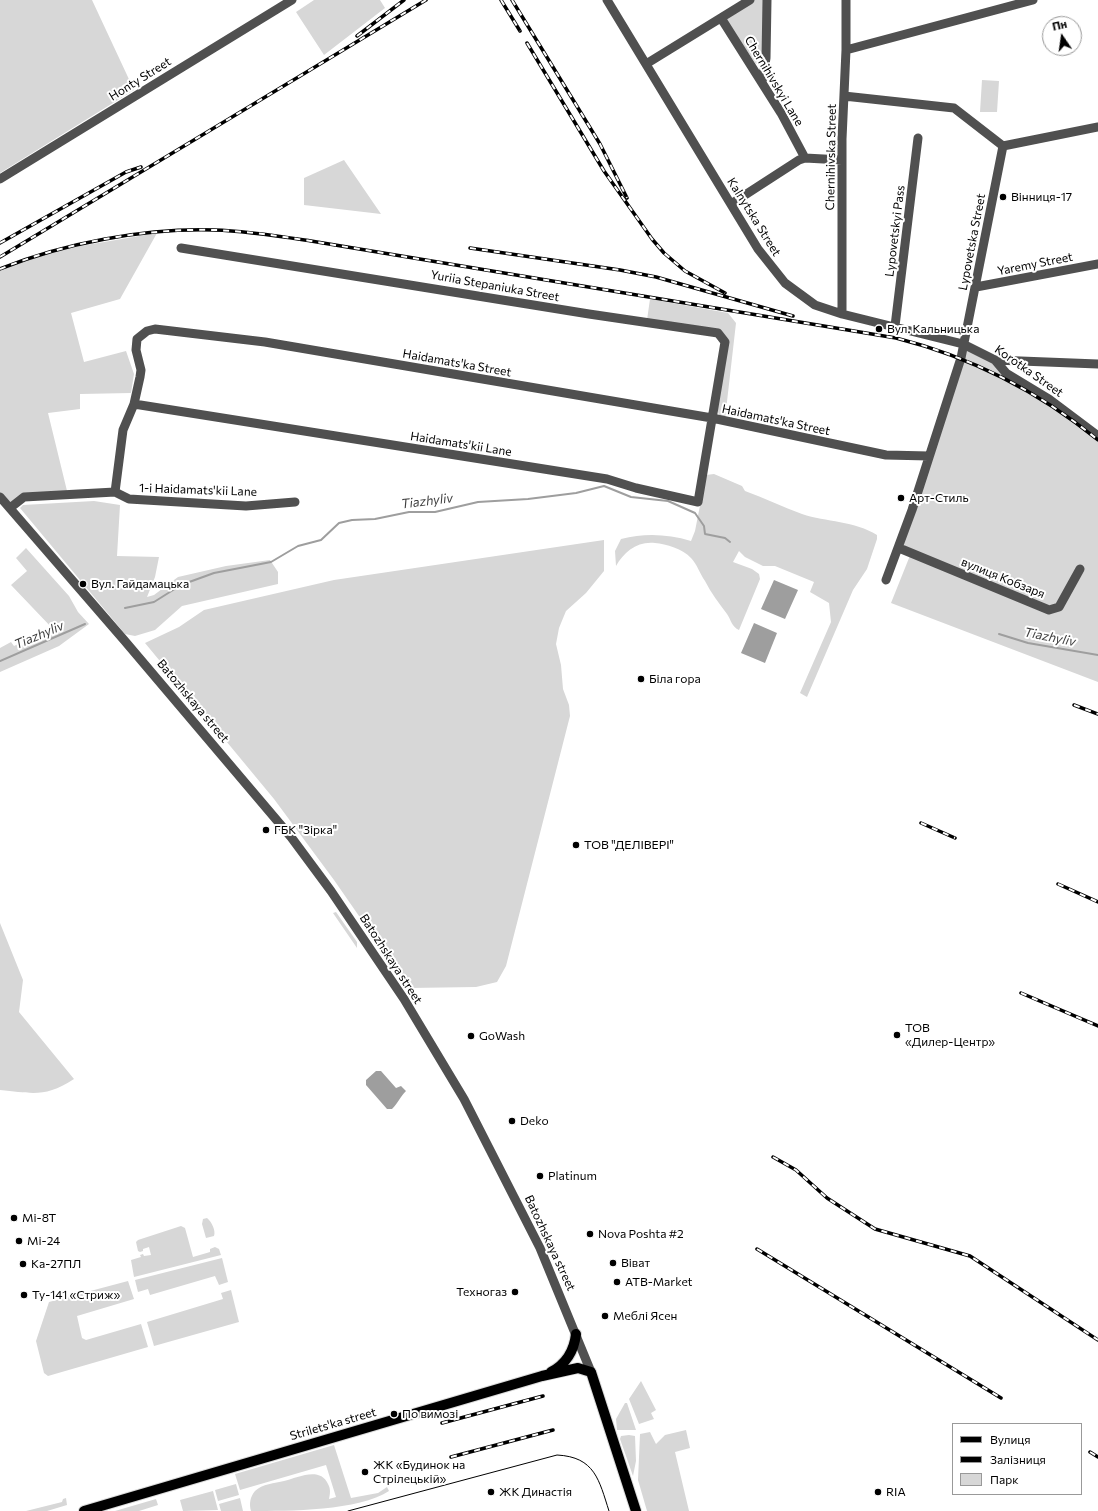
<!DOCTYPE html>
<html>
<head>
<meta charset="utf-8">
<style>
	body { margin:0 }
	#map { position:relative; width:1098px; height:1511px; overflow:hidden; background:#fff; font-family:Commissioner,sans-serif }
	canvas { display:block }
	.legend { position:absolute; left:952px; top:1423px; width:130px; height:72px; box-sizing:border-box; background:#fff; border:1px solid #999; margin:0; padding:5px 7px; list-style:none; font-size:12px; color:#000 }
	.legend li { display:flex; align-items:center; gap:8px; height:20px }
	.legend b { width:20px; border:1px solid #999 }
	.north { position:absolute; left:1042px; top:16px; width:40px; height:40px; box-sizing:border-box; background:#fff; border:1px solid #999; border-radius:50%; rotate:347deg; font-size:11px; font-weight:700; line-height:16px; text-align:center; color:#000 }
	.north::after { content:''; display:block; margin:auto; width:14px; height:18px; background:#000; clip-path:polygon(50% 0,100% 100%,50% 72%,0 100%) }
</style>
</head>
<body>
<div id="map">
<canvas width="1098" height="1511"></canvas>
<ul class="legend">
<li><b style="height:5px;background:#000"></b>Вулиця</li>
<li><b style="height:5px;background:#000"></b>Залізниця</li>
<li><b style="height:11px;background:#d7d7d7"></b>Парк</li>
</ul>
<div class="north">Пн</div>
</div>
<script>
const context = document.querySelector('canvas').getContext('2d');
context.lineJoin = 'round';
function paint(path, color) {
  context.fillStyle = color;
  context.fill(path, 'evenodd');
}
function stroke(path, color, width, dash) {
  context.strokeStyle = color;
  context.lineWidth = width;
  context.lineCap = dash ? 'butt' : 'round';
  context.setLineDash(dash || []);
  context.stroke(path);
}
function write(font, color, halo, rows, align = 'center') {
  context.font = font + ' Commissioner,sans-serif';
  context.lineWidth = 4;
  context.setLineDash([]);
  context.textBaseline = 'middle';
  context.strokeStyle = halo;
  context.fillStyle = color;
  for (const [text, x, y, turn = 0] of rows) {
    context.save();
    context.translate(x, y);
    context.rotate((+turn || 0) * Math.PI / 180);
    context.textAlign = isNaN(turn) ? turn : align;
    if (halo) context.strokeText(text, 0, 0);
    context.fillText(text, 0, 0);
    context.restore();
  }
}
paint(new Path2D(`
	M0,0H92L134,90L0,173Z
	M314,0H380L385,8L324,55L296,12Z
	M755,0H765L764,57L761,63L756,64L725,19Z
	M982,80L999,81L997,112H980Z
	M344,160L381,214L304,205V178Z
	M157,233L120,299L71,313L84,362L126,351L134,374L131,393L80,394V409L48,413L68,495L24,497L10,508L0,497V269L63,249Z
	M650,299L728,313L736,323L725,419L719,415L717,409L726,342L719,332L647,320Z
	M963,344L995,360L1098,436V682L891,603L911,553L901,541Z
	M714,474L742,486L745,491C764,498 783,507 802,514C826,522 855,521 877,535V539L867,569L853,590L807,697L800,693L831,622L829,603L810,592L814,582L775,566H763L745,557L739,551L733,562L752,569L759,574L760,579L739,630C732,627 731,620 727,614C719,603 711,593 705,581C700,574 697,564 691,558C683,549 666,544 655,543C637,541 624,552 616,566L615,551L621,539C645,533 667,534 691,541L695,531L706,475Z
	M94,501L120,505L117,556L159,557L155,577L147,597L154,595L178,577L226,566L270,560L278,572V584L182,606L155,630L135,636L125,634L20,508L23,505Z
	M604,540V571L586,593L566,611L559,628L556,644L561,665L563,689L569,705L570,716L506,966L497,982L476,987L409,988L334,880L274,799L145,643L179,627L204,610L334,580Z
	M26,548L69,596L78,612L89,624L59,646L0,672V648L11,642L14,646L18,644L24,646L32,639L36,642L53,629L11,585L27,571L16,558Z
	M336,912L357,942V948L333,913Z
	M0,923L23,980L19,1012L74,1079C45,1098 32,1093 0,1090Z
	M207,1218C212,1222 216,1231 214,1236L206,1238L202,1224L203,1219Z
	M181,1226L185,1228L193,1257L210,1252V1249L215,1247L219,1249L221,1255L134,1277L131,1260L141,1257L140,1255L143,1254L144,1256L151,1255L149,1247L143,1249V1251L140,1252L138,1251L136,1242L138,1240Z
	M222,1258L228,1282L219,1285L215,1276L150,1295L148,1289L138,1292L135,1280Z
	M128,1281L134,1299L77,1316L82,1338L86,1340L141,1324L148,1347L48,1376L44,1373L36,1341L49,1302Z
	M231,1290L239,1322L154,1346L147,1322L223,1299L221,1293Z
	M641,1381L656,1410L651,1413L654,1419L639,1424L629,1399Z
	M625,1403H627L636,1430H617L616,1419Z
	M686,1430L690,1448L675,1452L689,1511H647L638,1480L640,1434L650,1432L656,1444L665,1435Z
	M629,1435L635,1436L636,1461L633,1476L620,1439L621,1436Z
	M334,1445L351,1498L378,1493L387,1487L389,1491C359,1511 289,1511 251,1511C249,1504 250,1497 255,1491C262,1484 275,1483 284,1481C297,1478 320,1466 328,1484C331,1489 330,1494 329,1499L336,1497L326,1465L240,1490L235,1474Z
	M236,1484L239,1495L218,1501L215,1490Z
	M213,1491L218,1510L183,1511L180,1500Z
	M66,1498L67,1505L47,1511H26L62,1502L63,1499Z
	M240,1498L243,1511H221L219,1504Z
	M156,1499L158,1505L139,1511H115Z`), '#d7d7d7');
paint(new Path2D(`
	M774,580L798,590L785,619L761,609Z
	M754,623L777,633L765,663L741,653Z
	M376,1071H381L396,1088L401,1086L406,1091C400,1097 398,1103 392,1109H387L366,1085V1080Z`), '#9e9e9e');
stroke(new Path2D(`
	M125,608L154,602L181,585L214,573L271,562L298,546L321,540L339,523L352,520L375,519L409,512H435L478,502L528,499L576,493L604,486L631,497L668,501L695,513L704,526L705,534L725,538L730,542
	M999,634L1028,643L1098,655
	M0,661L85,624`), '#9e9e9e', 2);
const major = new Path2D(`
	M551,1372C566,1364 574,1352 576,1334
	M84,1511L542,1376L578,1368L591,1372L636,1511`);
stroke(major, '#dbdbdb', 12);
stroke(new Path2D(`
	M607,0L758,249L785,283L815,305L842,314L963,344L995,360L1006,373L1049,399L1098,436
	M721,18L781,113L805,158
	M846,50L1033,0
	M646,64L750,0
	M762,82L766,58L767,0
	M844,96L954,108L1003,146
	M1003,146L1098,127
	M0,179L292,0
	M731,204L799,160L805,158L842,160
	M976,287L1098,264
	M842,314V139L846,50V0
	M895,326L918,138
	M995,360L1098,364
	M134,404L607,479L636,488L698,502L725,342L718,333L589,314L181,248
	M115,492L123,430L134,404L140,377L141,370L136,350L137,339L147,331L155,329L265,342L712,418L886,455L929,456
	M0,497L124,640L291,837L331,891L404,999L464,1099L540,1248L591,1372
	M10,508L24,497L115,492L129,499L246,506L295,502
	M899,548L1049,610L1059,607L1080,569
	M886,580L912,510L961,358L1003,146`), '#505050', 9);
stroke(major, '#000', 10);
stroke(new Path2D(`
	M348,1511L557,1455C595,1457 599,1480 609,1511`), '#000', 1);
const rail = new Path2D(`
	M501,0L520,31
	M512,0L600,144L627,198
	M357,36L404,0
	M527,43L604,171L652,239L664,253L685,271L725,293
	M0,243L126,172L141,167
	M470,248L620,270L656,277L793,316
	M0,257L426,0
	M0,269C64,243 145,228 214,230C247,231 278,236 311,241L896,338C971,357 1038,391 1098,440
	M1074,705L1098,714
	M921,823L955,838
	M1058,884L1098,902
	M1021,993L1098,1026
	M773,1157L796,1170L827,1198L875,1229L970,1256L1098,1340
	M757,1249L1001,1398
	M442,1423L543,1396
	M1090,1452L1098,1457
	M451,1457L553,1430`);
stroke(rail, '#000', 3.5);
stroke(rail, '#fff', 2, [6]);
for (const [x, y, r, color] of [
	[1003,197,4,"#000"],
	[879,329,4,"#000"],
	[901,498,4,"#000"],
	[83,584,4,"#000"],
	[641,679,4,"#000"],
	[266,830,4,"#000"],
	[576,845,4,"#000"],
	[897,1035,4,"#000"],
	[471,1036,4,"#000"],
	[512,1121,4,"#000"],
	[540,1176,4,"#000"],
	[14,1218,4,"#000"],
	[590,1234,4,"#000"],
	[19,1241,4,"#000"],
	[613,1263,4,"#000"],
	[23,1264,4,"#000"],
	[617,1282,4,"#000"],
	[515,1292,4,"#000"],
	[24,1295,4,"#000"],
	[605,1316,4,"#000"],
	[394,1414,4,"#000"],
	[365,1472,4,"#000"],
	[491,1492,4,"#000"],
	[878,1492,4,"#000"]
]) {
  const dot = new Path2D();
  dot.arc(x, y, r, 0, 2 * Math.PI);
  context.fillStyle = color;
  context.fill(dot);
  stroke(dot, '#fff', 1.5);
}
write('12px', '#000', '#fff', [
	["Honty Street",140,79,-32],
	["Chernihivskyi Lane",774,81,59],
	["Chernihivska Street",831,157,-89],
	["Kalnytska Street",754,217,58],
	["Lypovetskyi Pass",895,231,-83],
	["Lypovetska Street",972,242,-79],
	["Yaremy Street",1035,264,-11],
	["Yuriia Stepaniuka Street",495,286,10],
	["Haidamats'ka Street",457,363,10],
	["Korotka Street",1029,371,35],
	["Haidamats'ka Street",776,420,12],
	["Haidamats'kii Lane",461,444,9],
	["1-i Haidamats'kii Lane",198,490,2],
	["вулиця Кобзаря",1003,578,22],
	["Batozhskaya street",193,701,50],
	["Batozhskaya street",391,959,57],
	["Batozhskaya street",550,1243,65],
	["Strilets'ka street",333,1424,-16]
]);
write('12px', '#000', '#fff', [
	["Вінниця-17",1011,197],
	["Вул. Кальницька",887,329],
	["Арт-Стиль",909,498],
	["Вул. Гайдамацька",91,584],
	["Біла гора",649,679],
	["ГБК \"Зірка\"",274,830],
	["ТОВ \"ДЕЛІВЕРІ\"",584,845],
	["ТОВ",905,1028],
	["«Дилер-Центр»",905,1042],
	["GoWash",479,1036],
	["Deko",520,1121],
	["Platinum",548,1176],
	["Мі-8Т",22,1218],
	["Nova Poshta #2",598,1234],
	["Мі-24",27,1241],
	["Віват",621,1263],
	["Ка-27ПЛ",31,1264],
	["ATB-Market",625,1282],
	["Техногаз",507,1292,"right"],
	["Ту-141 «Стриж»",32,1295],
	["Меблі Ясен",613,1316],
	["По вимозі",402,1414],
	["ЖК «Будинок на",373,1465],
	["Стрілецькій»",373,1479],
	["ЖК Династія",499,1492],
	["RIA",886,1492]
], 'left');
write('italic 13px', '#3f3f3f', '#fff', [
	["Tiazhyliv",427,501,-7],
	["Tiazhyliv",39,635,-23],
	["Tiazhyliv",1050,637,11]
]);
</script>
</body>
</html>
